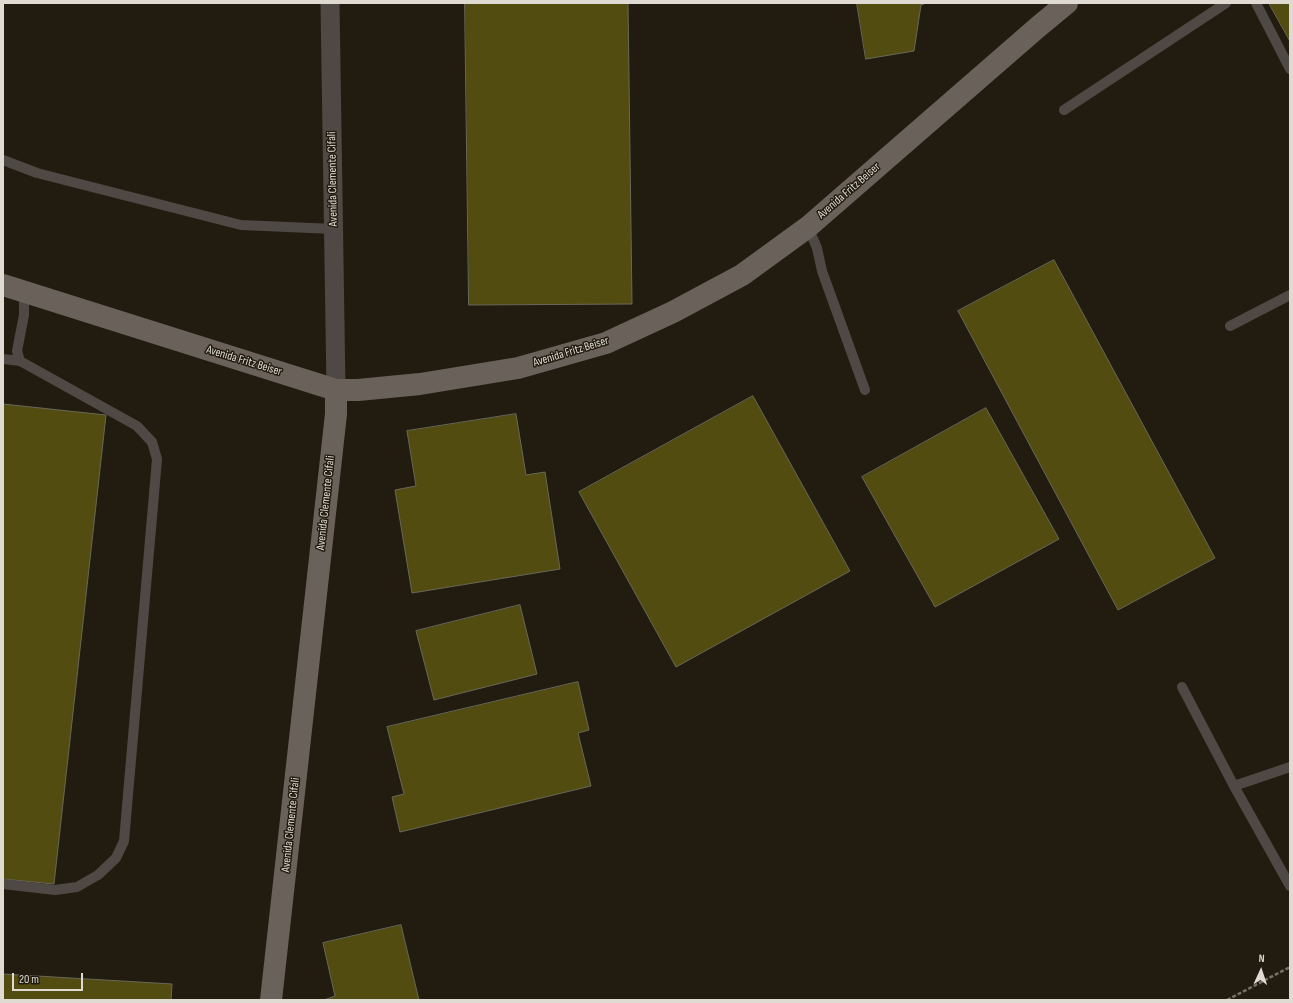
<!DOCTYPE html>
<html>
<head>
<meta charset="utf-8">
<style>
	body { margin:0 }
	#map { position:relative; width:1293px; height:1003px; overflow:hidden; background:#221c10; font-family:"Sofia Sans Condensed",sans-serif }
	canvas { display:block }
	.frame { position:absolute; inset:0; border:4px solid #dfdbd3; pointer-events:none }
	.north { position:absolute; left:1241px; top:951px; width:40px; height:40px; -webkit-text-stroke:3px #221c10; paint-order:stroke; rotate:3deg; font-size:11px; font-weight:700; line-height:16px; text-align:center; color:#dfdbd3 }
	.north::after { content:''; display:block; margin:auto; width:14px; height:18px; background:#dfdbd3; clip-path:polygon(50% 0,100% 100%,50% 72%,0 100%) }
	.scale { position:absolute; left:12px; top:973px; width:71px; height:18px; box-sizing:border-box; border:2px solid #dfdbd3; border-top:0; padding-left:5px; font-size:12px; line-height:14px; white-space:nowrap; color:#dfdbd3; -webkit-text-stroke:3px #221c10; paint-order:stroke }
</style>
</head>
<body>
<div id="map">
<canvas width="1293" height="1003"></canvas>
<div class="frame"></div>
<div class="north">N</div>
<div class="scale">20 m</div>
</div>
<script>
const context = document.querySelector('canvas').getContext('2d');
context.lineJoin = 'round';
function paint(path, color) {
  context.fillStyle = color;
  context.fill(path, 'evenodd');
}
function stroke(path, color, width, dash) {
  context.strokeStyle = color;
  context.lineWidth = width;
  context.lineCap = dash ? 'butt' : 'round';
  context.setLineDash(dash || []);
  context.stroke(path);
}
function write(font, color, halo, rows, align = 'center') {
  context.font = font + ' "Sofia Sans Condensed",sans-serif';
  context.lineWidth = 3;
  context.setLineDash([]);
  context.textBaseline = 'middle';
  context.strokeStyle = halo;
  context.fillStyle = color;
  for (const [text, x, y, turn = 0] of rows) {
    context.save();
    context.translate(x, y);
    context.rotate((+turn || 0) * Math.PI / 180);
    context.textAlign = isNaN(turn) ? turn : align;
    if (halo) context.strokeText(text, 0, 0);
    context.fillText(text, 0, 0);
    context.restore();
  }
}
const building = new Path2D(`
	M465,3H628L632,304L469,305Z
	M857,3H926L921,5L914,51L866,59Z
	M1269,3H1290V41Z
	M1054,260L1215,558L1118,610L958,311Z
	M753,396L850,571L676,667L579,492Z
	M3,404L106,415L54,884L3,879Z
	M986,408L1059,539L935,607L862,477Z
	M516,414L526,475L545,472L560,569L412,593L395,490L416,486L407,431Z
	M520,605L537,674L434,700L416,631Z
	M578,682L589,730L578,733L591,786L400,832L392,797L404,794L387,727Z
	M401,925L419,1000H324L335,996L323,943Z
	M3,974L172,984L171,1000H3Z`);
paint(building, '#524c11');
stroke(building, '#696858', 1);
stroke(new Path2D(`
	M1227,1000L1290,967`), '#757066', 2.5, [4, 2]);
stroke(new Path2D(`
	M1256,3L1290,69
	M1064,110L1226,3
	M3,160L37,173L241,225L334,229
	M808,227L817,248L822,271L865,390
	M1230,326L1290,295
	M3,359L20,361L137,426L152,442L157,459L124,841L116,858L98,875L77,887L55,890L3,884
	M20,361L17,351L24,315V292
	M1182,687L1234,786L1290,886
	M1234,786L1290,767`), '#4e4944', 10);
stroke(new Path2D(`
	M330,3L336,390`), '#4e4944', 19);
stroke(new Path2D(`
	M3,285L336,390H358L420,384L518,368L606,343L673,312L742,275L808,227L1038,27L1067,3
	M271,1000L336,414V390`), '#6a625a', 22);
write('12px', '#dfdbd3', '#221c10', [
	["Avenida Clemente Cifali",333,179,-91],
	["Avenida Fritz Beiser",849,191,-41],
	["Avenida Fritz Beiser",571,352,-17],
	["Avenida Fritz Beiser",244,361,17],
	["Avenida Clemente Cifali",326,503,-84],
	["Avenida Clemente Cifali",291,825,-84]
]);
</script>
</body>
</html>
